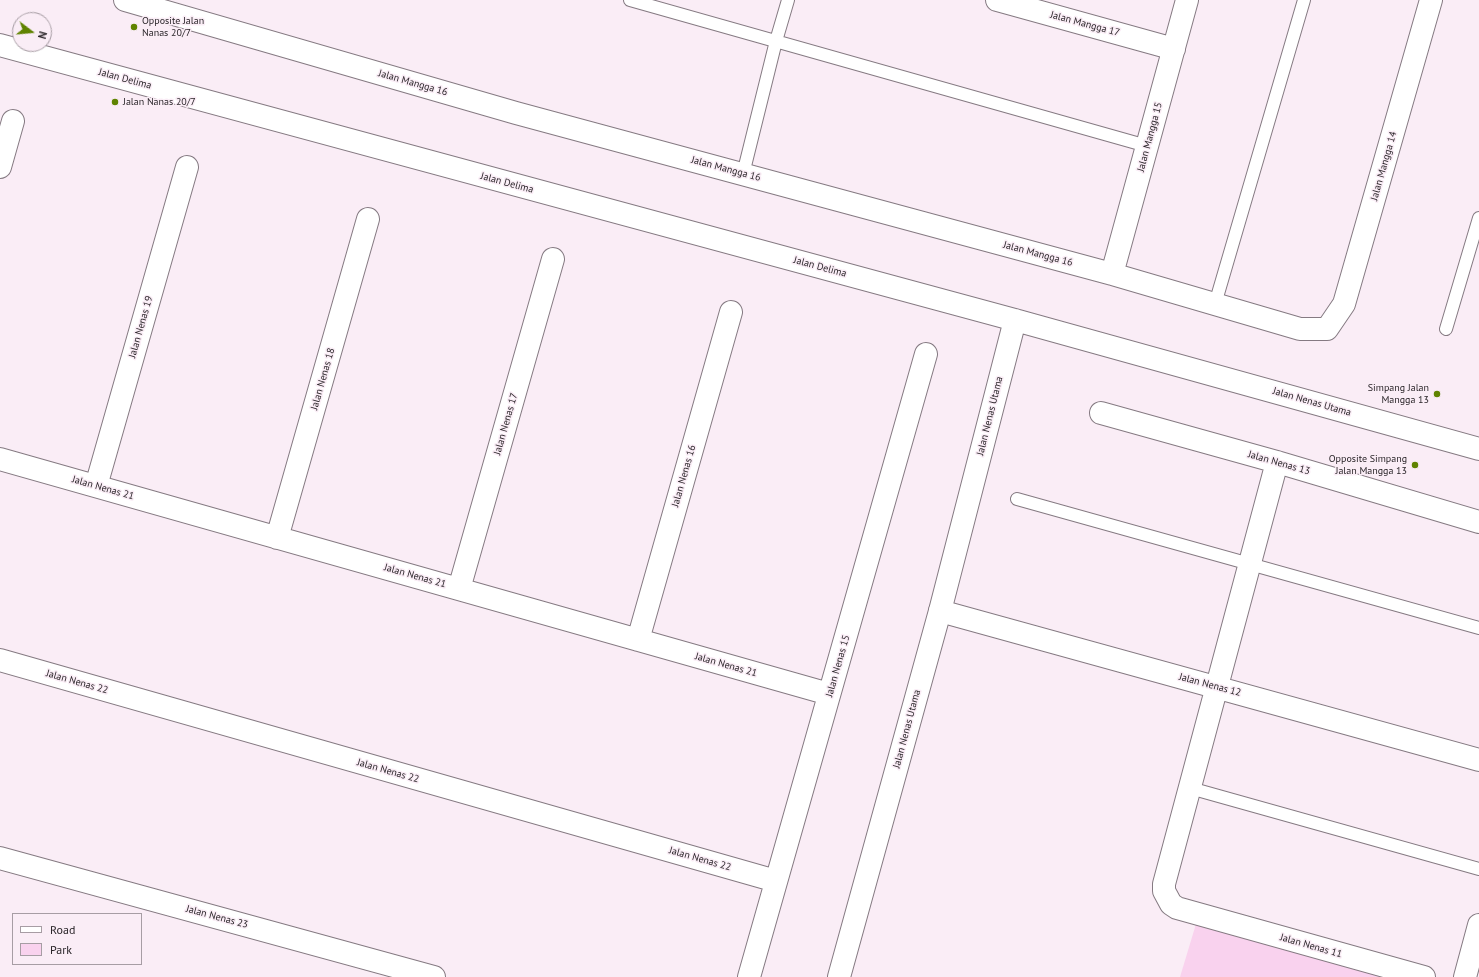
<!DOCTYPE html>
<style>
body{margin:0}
#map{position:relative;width:1479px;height:977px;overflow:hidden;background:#faedf6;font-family:"PT Sans",sans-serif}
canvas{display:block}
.legend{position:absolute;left:12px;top:913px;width:130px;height:52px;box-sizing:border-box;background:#faedf6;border:1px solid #a79da4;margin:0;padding:5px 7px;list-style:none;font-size:12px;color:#2a2529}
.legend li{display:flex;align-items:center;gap:8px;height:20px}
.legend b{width:20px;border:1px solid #a79da4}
.north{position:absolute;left:12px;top:12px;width:40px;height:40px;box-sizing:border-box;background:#faedf6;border:1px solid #a79da4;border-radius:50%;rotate:106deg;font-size:11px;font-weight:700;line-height:16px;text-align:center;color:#2a2529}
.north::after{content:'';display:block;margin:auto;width:14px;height:18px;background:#5f8300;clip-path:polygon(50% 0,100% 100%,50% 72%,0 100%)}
</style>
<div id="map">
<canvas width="1479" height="977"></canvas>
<ul class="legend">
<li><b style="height:5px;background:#fff"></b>Road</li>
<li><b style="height:11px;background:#f9d2ee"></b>Park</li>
</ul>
<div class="north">N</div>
</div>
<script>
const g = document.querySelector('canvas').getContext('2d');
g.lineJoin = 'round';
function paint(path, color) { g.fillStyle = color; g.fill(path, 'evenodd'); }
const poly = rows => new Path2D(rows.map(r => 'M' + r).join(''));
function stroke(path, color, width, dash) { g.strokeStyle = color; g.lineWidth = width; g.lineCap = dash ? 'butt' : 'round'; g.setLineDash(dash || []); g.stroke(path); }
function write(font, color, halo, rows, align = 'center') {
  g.font = font + ' "PT Sans",sans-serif'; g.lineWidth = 3; g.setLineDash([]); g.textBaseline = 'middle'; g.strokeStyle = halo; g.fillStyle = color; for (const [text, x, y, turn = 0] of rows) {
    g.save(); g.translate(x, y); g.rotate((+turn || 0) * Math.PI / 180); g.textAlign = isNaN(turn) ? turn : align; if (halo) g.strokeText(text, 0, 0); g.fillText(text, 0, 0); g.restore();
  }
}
const green = poly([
 [1199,914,1424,977,1180,977]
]);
const service = poly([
 [630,0,1147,146],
 [743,174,776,41,788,0],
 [1215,304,1304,0],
 [1446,329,1479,218],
 [1017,499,1479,628],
 [1190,788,1479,869]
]);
const minor = poly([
 [125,0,516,113,1112,274,1300,329,1327,329,1344,304,1431,0],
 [997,0,1174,49],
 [0,167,13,121],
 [1112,274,1187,0],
 [1101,413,1277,462,1479,522],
 [0,459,829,694],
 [1277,462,1164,884,1164,891,1171,904,1177,908,1424,977],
 [96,486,187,167],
 [277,538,368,219],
 [459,589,553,259],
 [940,611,1479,760],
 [638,640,731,312],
 [0,660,776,881],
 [0,858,434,977],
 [749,977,926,354],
 [1465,977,1479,925]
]);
const tertiary = poly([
 [0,45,1015,320,1479,449],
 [839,977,940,611,1015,320]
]);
const markers = [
 [134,27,4,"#5f8300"],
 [115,102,4,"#5f8300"],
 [1437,394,4,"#5f8300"],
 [1415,465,4,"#5f8300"]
];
const poiNames = [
 ["Opposite Jalan",142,21],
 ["Nanas 20/7",142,33],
 ["Jalan Nanas 20/7",123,102],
 ["Simpang Jalan",1429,388,"right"],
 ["Mangga 13",1429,400,"right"],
 ["Opposite Simpang",1407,459,"right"],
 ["Jalan Mangga 13",1407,471,"right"]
];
const streetNames = [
 ["Jalan Mangga 17",1085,24,15],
 ["Jalan Delima",125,79,15],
 ["Jalan Mangga 16",413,83,16],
 ["Jalan Mangga 15",1150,137,-75],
 ["Jalan Mangga 14",1384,166,-74],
 ["Jalan Mangga 16",726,169,15],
 ["Jalan Delima",507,183,15],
 ["Jalan Mangga 16",1038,254,15],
 ["Jalan Delima",820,267,15],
 ["Jalan Nenas 19",141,327,-74],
 ["Jalan Nenas 18",323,379,-74],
 ["Jalan Nenas Utama",1312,402,16],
 ["Jalan Nenas Utama",990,416,-76],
 ["Jalan Nenas 17",506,424,-74],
 ["Jalan Nenas 13",1279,463,16],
 ["Jalan Nenas 16",684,476,-74],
 ["Jalan Nenas 21",103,488,16],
 ["Jalan Nenas 21",415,576,16],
 ["Jalan Nenas 21",726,665,16],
 ["Jalan Nenas 15",838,666,-74],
 ["Jalan Nenas 22",77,682,16],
 ["Jalan Nenas 12",1210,685,15],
 ["Jalan Nenas Utama",907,729,-75],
 ["Jalan Nenas 22",388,771,16],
 ["Jalan Nenas 22",700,859,16],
 ["Jalan Nenas 23",217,917,15],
 ["Jalan Nenas 11",1311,946,16]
];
paint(green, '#f9d2ee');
stroke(service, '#857a82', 14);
stroke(minor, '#857a82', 24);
stroke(tertiary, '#857a82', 24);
stroke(service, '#fff', 12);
stroke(minor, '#fff', 22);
stroke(tertiary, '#fff', 22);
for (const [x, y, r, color] of markers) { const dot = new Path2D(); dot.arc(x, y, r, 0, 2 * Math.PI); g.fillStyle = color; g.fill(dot); stroke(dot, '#faedf6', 1.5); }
write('10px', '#2a2529', '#faedf6', poiNames, 'left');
write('10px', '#2a2529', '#faedf6', streetNames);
</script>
